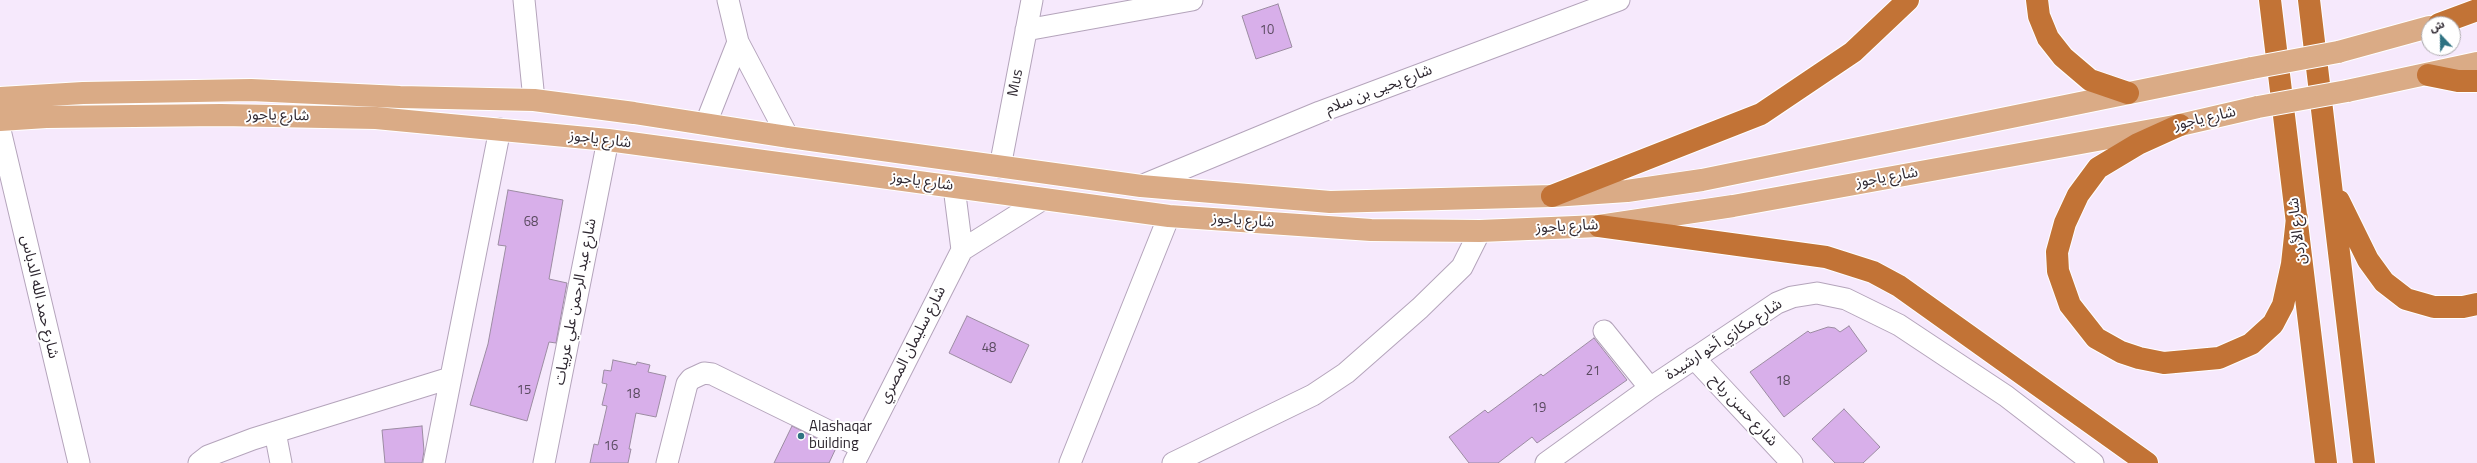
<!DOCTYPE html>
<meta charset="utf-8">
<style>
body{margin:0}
#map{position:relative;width:2477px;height:463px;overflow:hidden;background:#f6e9fc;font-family:"Titillium Web","Noto Sans Arabic",sans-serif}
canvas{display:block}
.north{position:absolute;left:2421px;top:16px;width:40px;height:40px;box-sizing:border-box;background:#fff;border:1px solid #aca9ad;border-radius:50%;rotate:338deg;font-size:11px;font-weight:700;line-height:16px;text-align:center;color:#2f2831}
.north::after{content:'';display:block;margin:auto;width:14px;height:18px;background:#2e7282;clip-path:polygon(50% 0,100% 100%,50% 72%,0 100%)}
</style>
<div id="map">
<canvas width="2477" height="463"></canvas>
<div class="north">ش</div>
</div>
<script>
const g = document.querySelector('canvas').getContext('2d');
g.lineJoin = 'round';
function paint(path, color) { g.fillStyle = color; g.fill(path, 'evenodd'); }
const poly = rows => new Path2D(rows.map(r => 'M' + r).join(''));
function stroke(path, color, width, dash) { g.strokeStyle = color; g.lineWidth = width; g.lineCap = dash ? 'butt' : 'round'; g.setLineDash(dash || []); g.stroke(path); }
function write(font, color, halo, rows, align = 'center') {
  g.font = font + ' "Titillium Web","Noto Sans Arabic",sans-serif'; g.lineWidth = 4; g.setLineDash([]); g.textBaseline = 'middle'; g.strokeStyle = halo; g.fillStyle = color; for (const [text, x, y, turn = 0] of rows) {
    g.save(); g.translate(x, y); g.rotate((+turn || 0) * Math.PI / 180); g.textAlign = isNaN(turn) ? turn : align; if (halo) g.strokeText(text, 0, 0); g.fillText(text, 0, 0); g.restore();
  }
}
const building = poly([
 [1278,4,1292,47,1256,59,1242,16,1278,4],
 [508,190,563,200,549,279,567,283,556,343,549,342,527,421,470,405,488,344,506,246,498,245,508,190],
 [967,316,1029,345,1011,383,949,353,967,316],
 [1849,326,1867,351,1784,417,1750,372,1808,331,1810,333,1828,327,1835,328,1840,332,1849,326],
 [1594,338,1627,380,1537,443,1532,437,1498,463,1469,463,1449,437,1485,410,1488,413,1541,374,1543,376,1594,338],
 [613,360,636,365,637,362,650,365,648,372,666,376,656,417,636,413,629,449,631,449,628,463,590,463,594,444,598,445,607,406,602,405,607,384,602,383,604,370,611,371,613,360],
 [1844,409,1880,447,1863,463,1835,463,1812,439,1844,409],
 [422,426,424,451,422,463,385,463,382,430,422,426],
 [792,426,836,448,829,463,774,463,792,426]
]);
const minor = poly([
 [524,0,534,100],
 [728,0,738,42,788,137],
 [1026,30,1192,0],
 [706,123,738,42],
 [0,130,79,463],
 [1000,167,1032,0],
 [1141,186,1320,112,1619,0],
 [954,187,962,250],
 [1604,331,1650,388],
 [1694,358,1792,463],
 [275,432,281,463],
 [199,463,208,456,253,439,450,378],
 [434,463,500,129],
 [544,463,608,140],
 [667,463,687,384,691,379,704,373,712,374,861,447],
 [854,463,962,250,1043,199],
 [1070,463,1169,216],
 [1173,463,1313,395,1346,373,1420,308,1462,267,1480,231],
 [1546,463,1650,388,1777,303,1792,297,1817,293,1846,299,1899,325,2006,396,2093,463]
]);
const major = poly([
 [2338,52,2429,27],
 [2347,91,2477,63],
 [0,98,83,93,251,90,400,97,534,100,634,113,788,137,1141,186,1330,202,1552,196,1627,191,1702,180,2252,68],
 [0,120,46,117,221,115,376,118,608,140,1169,216,1371,230,1480,231,1599,226,1733,206,2180,125,2258,107]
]);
const highway = poly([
 [2037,0,2039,16,2048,38,2063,57,2090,80,2128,93],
 [2270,0,2326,463],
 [2309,0,2364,463],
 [2439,24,2477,10],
 [2428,75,2458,81,2477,81],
 [2180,125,2138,144,2098,168,2078,195,2065,223,2057,252,2058,271,2070,305,2096,338,2121,352,2139,358,2164,363,2219,358,2251,344,2273,324,2283,305,2292,264,2297,218],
 [1552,196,1761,114,1853,52,1908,0],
 [2339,201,2368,260,2384,282,2406,299,2434,307,2463,307,2477,304],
 [1599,226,1826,257,1873,272,1899,286,2147,463]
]);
const majorBridge = poly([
 [2252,68,2338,52],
 [2258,107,2347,91]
]);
const markers = [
 [801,436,4,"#2e7282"]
];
const numberNames = [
 ["10",1267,31],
 ["68",531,223],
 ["48",989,349],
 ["21",1593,372],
 ["18",1783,382],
 ["15",524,391],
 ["18",633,395],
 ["19",1539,409],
 ["16",611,447]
];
const streetNames = [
 ["Mus",1016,83,-79],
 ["شارع يحيى بن سلام",1379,90,-21],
 ["شارع ياجوز",278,116,1],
 ["شارع ياجوز",2205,119,-13],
 ["شارع ياجوز",600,140,7],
 ["شارع ياجوز",1887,178,-10],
 ["شارع ياجوز",922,182,8],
 ["شارع ياجوز",1243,221,4],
 ["شارع ياجوز",1567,227,-3],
 ["شارع الأردن",2298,231,-97],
 ["شارع حمد الله الدباس",39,297,77],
 ["شارع عبد الرحمن علي عربيات",576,302,-79],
 ["شارع مكازي أخو ارشيدة",1724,340,-33],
 ["شارع سليمان المصري",913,345,-63],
 ["شارع حسن رباح",1743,411,47]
];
const poiNames = [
 ["Alashaqar",809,427],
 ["building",809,444]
];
paint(building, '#d8afea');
stroke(building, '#9c8ca2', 1);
stroke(minor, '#b4a4bb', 23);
stroke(major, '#fff', 24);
stroke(highway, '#fff', 24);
stroke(minor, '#fff', 21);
stroke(major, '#daab86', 22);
stroke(highway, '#c27336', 22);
stroke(majorBridge, '#fff', 24, []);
stroke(majorBridge, '#daab86', 22);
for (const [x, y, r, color] of markers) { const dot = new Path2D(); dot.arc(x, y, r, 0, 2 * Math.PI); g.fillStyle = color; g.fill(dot); stroke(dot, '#fff', 1.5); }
write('13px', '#594a5f', null, numberNames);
write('15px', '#2f2831', '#fff', streetNames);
write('15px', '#2f2831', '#fff', poiNames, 'left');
</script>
